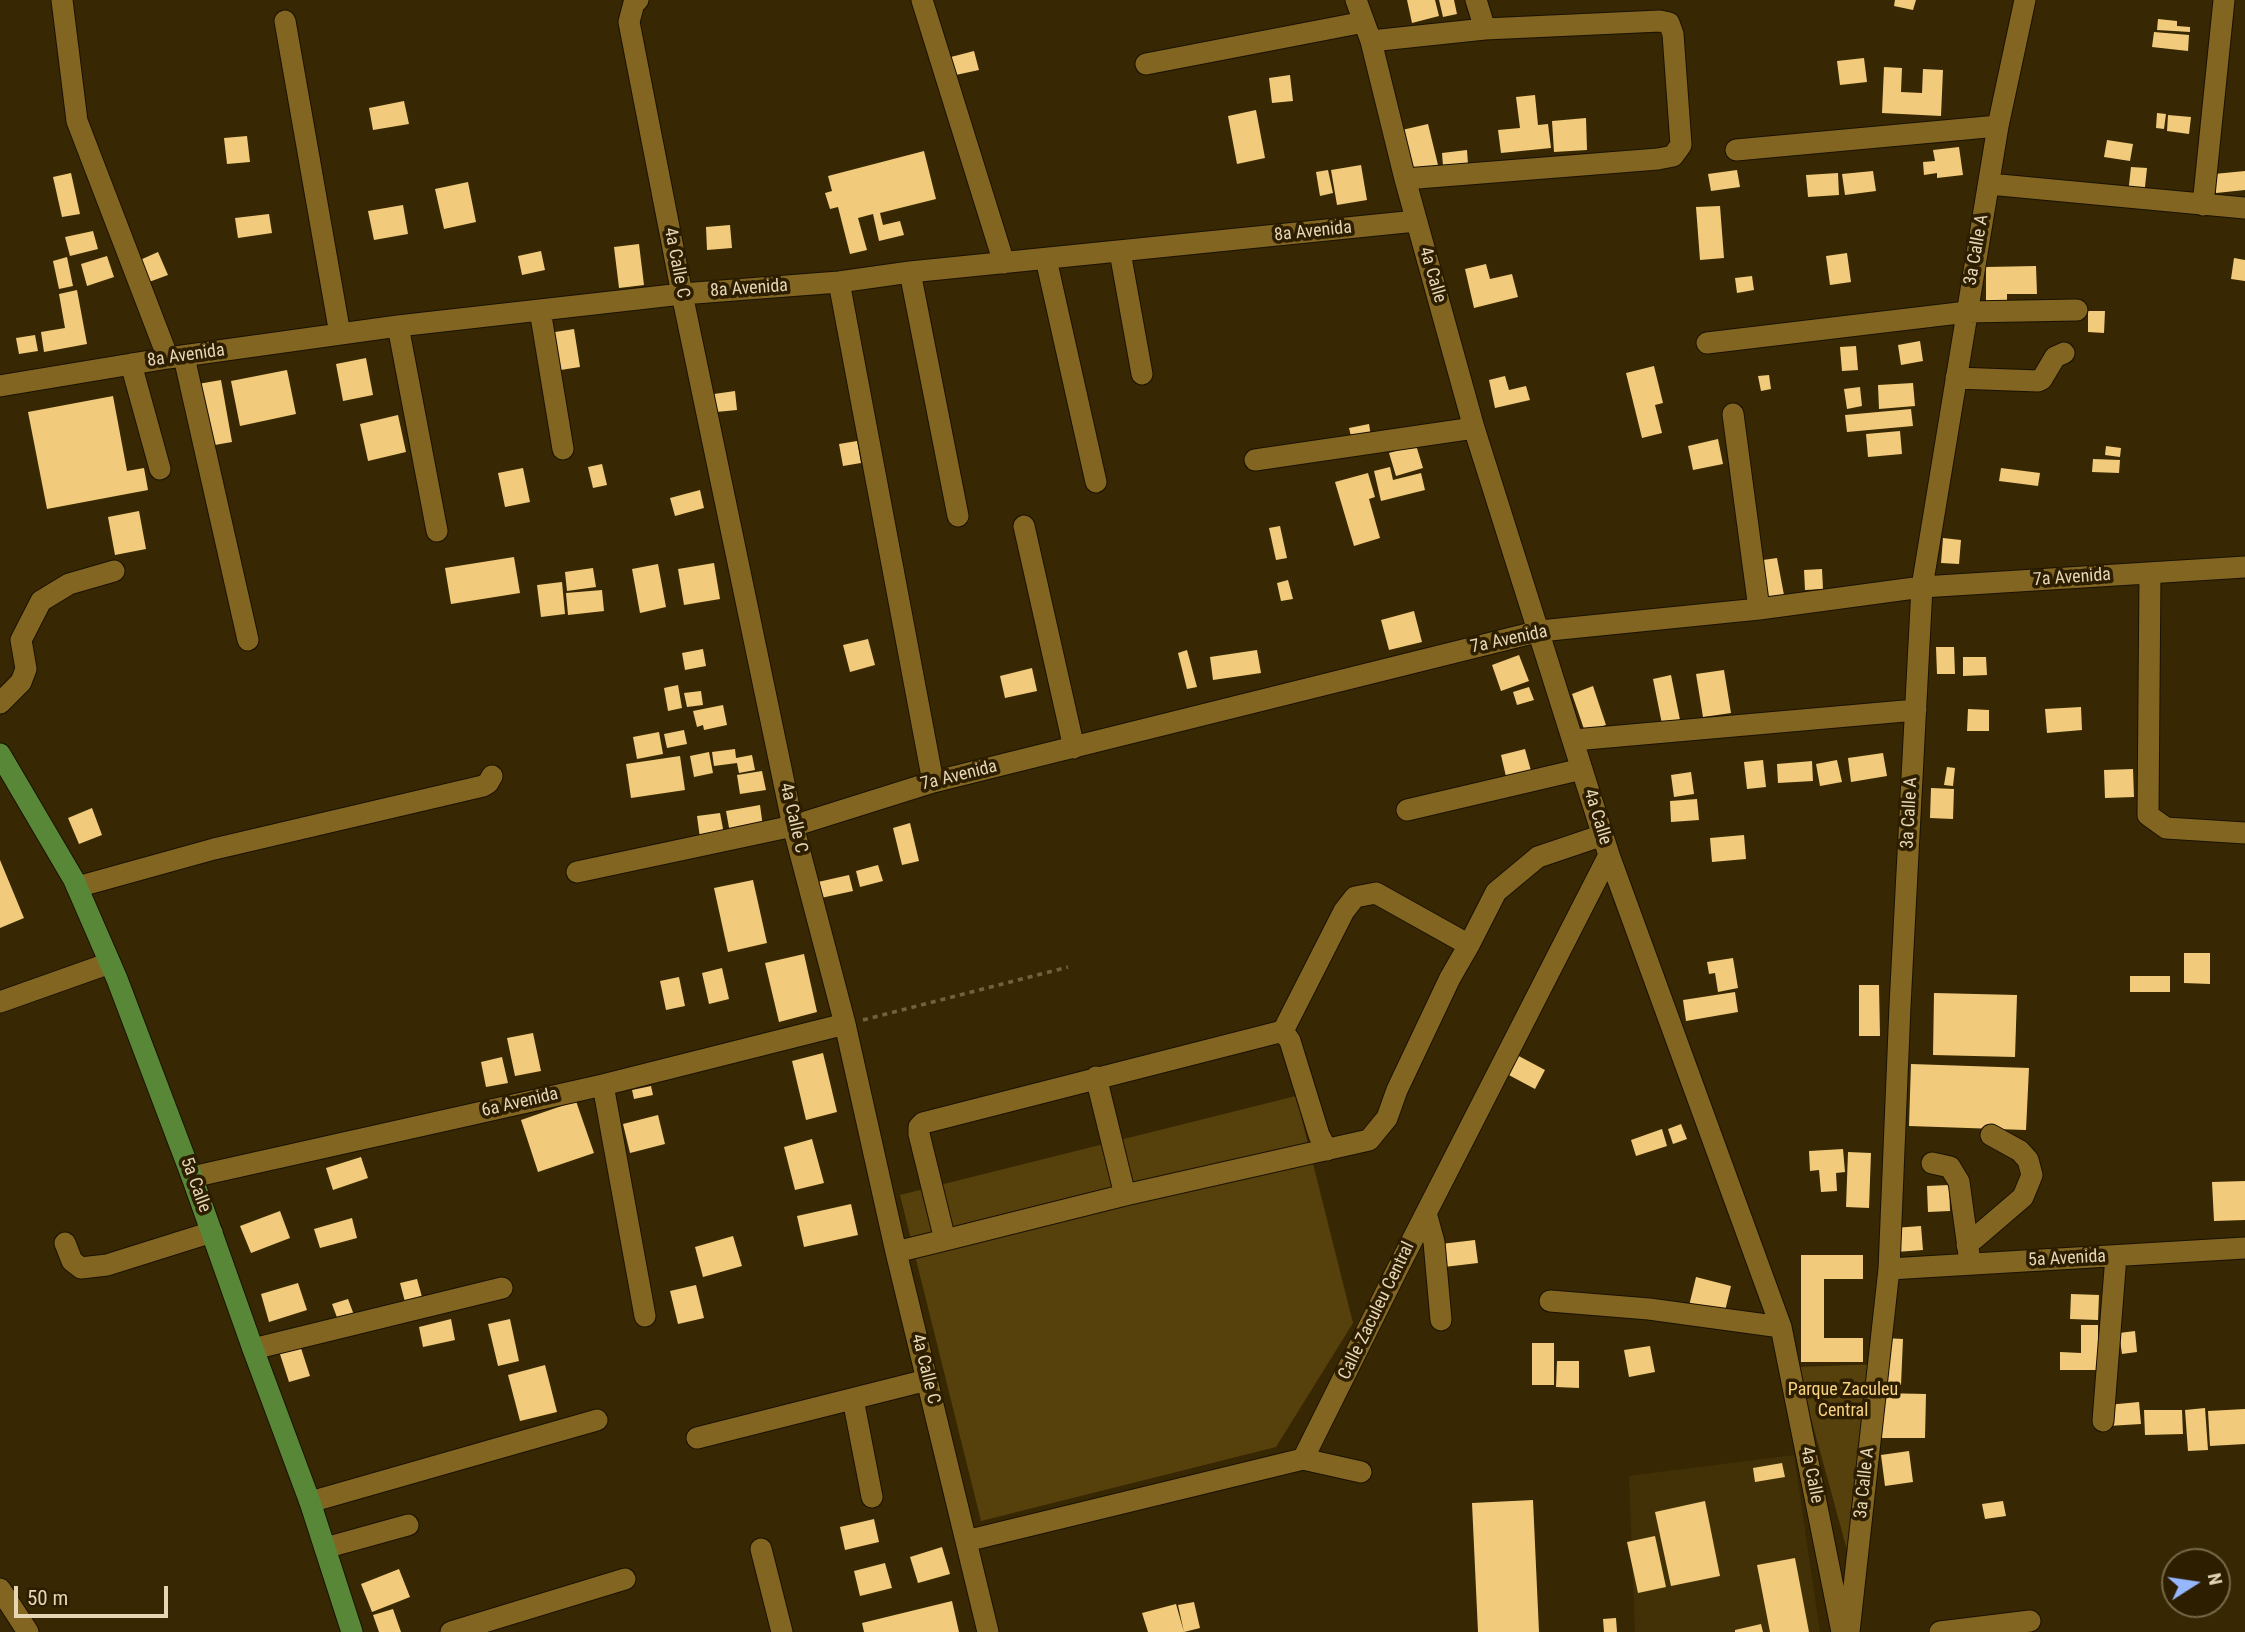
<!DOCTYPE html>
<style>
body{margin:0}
#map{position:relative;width:2245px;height:1632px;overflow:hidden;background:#372803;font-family:"Roboto Condensed",sans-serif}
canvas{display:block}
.north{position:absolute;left:2161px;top:1548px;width:70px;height:70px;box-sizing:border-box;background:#2d1e00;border:2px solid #776849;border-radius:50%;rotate:78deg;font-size:19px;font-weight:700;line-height:28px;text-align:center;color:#e6d6b6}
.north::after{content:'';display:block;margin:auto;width:24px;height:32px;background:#96b6fd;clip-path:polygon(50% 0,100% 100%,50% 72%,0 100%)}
.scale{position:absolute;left:14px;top:1586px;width:154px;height:32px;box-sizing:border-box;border:4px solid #e6d6b6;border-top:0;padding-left:9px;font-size:21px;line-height:24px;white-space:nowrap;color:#e6d6b6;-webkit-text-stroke:5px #2d1e00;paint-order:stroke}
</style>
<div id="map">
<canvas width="2245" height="1632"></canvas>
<div class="north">N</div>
<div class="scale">50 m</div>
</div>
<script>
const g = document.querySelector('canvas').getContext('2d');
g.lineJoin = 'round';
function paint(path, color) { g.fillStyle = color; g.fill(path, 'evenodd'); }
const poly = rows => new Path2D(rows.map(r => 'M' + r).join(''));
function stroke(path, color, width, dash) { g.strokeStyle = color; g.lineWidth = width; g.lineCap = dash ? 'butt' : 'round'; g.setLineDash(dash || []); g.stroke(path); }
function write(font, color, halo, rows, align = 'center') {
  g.font = font + ' "Roboto Condensed",sans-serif'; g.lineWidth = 7; g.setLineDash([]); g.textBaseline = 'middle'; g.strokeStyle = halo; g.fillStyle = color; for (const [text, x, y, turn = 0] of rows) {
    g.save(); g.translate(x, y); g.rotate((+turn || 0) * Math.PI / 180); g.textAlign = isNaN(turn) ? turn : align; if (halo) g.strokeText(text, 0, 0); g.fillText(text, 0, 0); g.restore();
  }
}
const built = poly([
 [1794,1455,1820,1632,1635,1632,1629,1476]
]);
const green = poly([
 [1296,1096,1353,1323,1276,1447,981,1521,900,1195],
 [1882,1364,1853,1572,1797,1367]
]);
const building = poly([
 [1407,0,1435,0,1439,16,1412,23],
 [1439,0,1454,0,1457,14,1443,17],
 [1895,0,1916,0,1913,10,1894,6],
 [2158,19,2177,21,2177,26,2190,27,2190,32,2157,30],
 [2154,32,2189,35,2188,51,2152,47],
 [974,51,979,70,951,76,947,58],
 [1864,58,1867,82,1840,85,1837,61],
 [1884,67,1902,68,1901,92,1922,93,1923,69,1943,70,1941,116,1882,113],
 [1290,75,1293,101,1272,103,1269,78],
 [1535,95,1538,125,1548,124,1551,148,1501,153,1498,130,1520,128,1516,97],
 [404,101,409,124,373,130,369,108],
 [1256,110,1265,158,1237,164,1228,116],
 [2157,113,2166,114,2164,129,2156,128],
 [2168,115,2191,117,2189,134,2167,131],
 [1586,118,1587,150,1554,152,1552,121],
 [1428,124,1438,165,1413,172,1402,130],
 [247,136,250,162,227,164,224,138],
 [2107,140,2133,144,2130,161,2104,157],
 [1959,147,1963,175,1937,178,1937,173,1924,175,1923,162,1935,161,1933,150],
 [1467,150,1468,164,1443,166,1442,153],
 [924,151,936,199,880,213,883,225,900,221,904,235,879,241,873,214,858,218,867,250,850,254,838,207,830,209,825,193,832,191,828,176],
 [1361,165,1367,200,1337,205,1331,170],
 [2131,167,2147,168,2144,196,2128,194],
 [1328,170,1333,193,1320,196,1316,172],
 [1737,170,1740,187,1711,191,1708,174],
 [1873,171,1876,191,1845,195,1842,174],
 [2245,171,2245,190,2216,193,2214,174],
 [71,173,80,214,62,217,53,177],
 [1838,173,1839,195,1808,197,1806,175],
 [468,182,476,222,444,229,435,189],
 [403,205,408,234,374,240,368,211],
 [1720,206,1724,258,1700,260,1696,207],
 [269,214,272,233,238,238,235,218],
 [730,225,732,248,707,250,706,227],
 [93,231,98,249,70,256,65,237],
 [639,244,644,285,619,288,614,247],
 [541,251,545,270,522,275,518,256],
 [158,252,168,275,149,282,140,260],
 [1847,253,1851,282,1830,285,1826,256],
 [107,256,114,277,87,286,81,264],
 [67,257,73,286,59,289,53,261],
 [2234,258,2245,260,2245,281,2231,279],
 [1486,264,1490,279,1512,274,1518,297,1474,308,1465,269],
 [2036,266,2037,294,2007,294,2007,304,1986,304,1986,267],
 [1752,276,1754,290,1737,293,1735,278],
 [77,290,87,344,44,352,41,332,65,328,59,294],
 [2088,311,2105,311,2104,333,2088,332],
 [574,329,580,367,554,371,549,333],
 [35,335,38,351,19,354,16,338],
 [1920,341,1923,361,1901,365,1898,345],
 [1856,346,1858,370,1842,371,1840,347],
 [366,358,373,395,343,401,336,364],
 [1654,366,1663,403,1655,405,1662,433,1642,438,1626,373],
 [287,370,296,414,240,426,231,381],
 [1769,375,1771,389,1761,391,1758,376],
 [1505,376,1509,390,1526,386,1530,400,1495,408,1489,380],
 [221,380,232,442,209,446,198,384],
 [1913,383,1915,406,1879,409,1878,385],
 [1860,387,1862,406,1847,409,1844,389],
 [735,391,737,410,716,412,714,394],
 [113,396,127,471,144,468,148,490,47,509,28,412],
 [1911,409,1913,426,1847,432,1845,415],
 [398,415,406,452,368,461,360,424],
 [1369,424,1371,436,1352,440,1349,428],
 [1900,431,1902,454,1868,457,1866,434],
 [1718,439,1723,464,1693,470,1688,446],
 [857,441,861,463,843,466,839,444],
 [1416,445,1423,468,1396,476,1389,453],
 [2106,446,2121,448,2120,457,2105,455],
 [2093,459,2120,460,2119,473,2092,472],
 [602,464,607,485,593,488,588,467],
 [1390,467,1393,480,1421,473,1425,490,1381,501,1374,471],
 [523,468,530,502,505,507,498,473],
 [2001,468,2040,473,2038,486,1999,481],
 [1368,473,1375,497,1369,499,1380,538,1354,546,1335,482],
 [700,490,704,508,675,516,670,498],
 [139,511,146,549,115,555,108,517],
 [1280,526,1287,558,1276,560,1269,528],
 [1943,538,1961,540,1959,564,1941,563],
 [514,557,520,593,451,604,445,568],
 [1777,558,1784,595,1763,600,1756,561],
 [714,563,720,599,684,605,678,569],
 [658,564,666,607,640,613,632,569],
 [593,568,596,587,567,591,565,572],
 [1822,569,1823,589,1805,590,1804,570],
 [1288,580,1293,599,1281,601,1277,583],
 [562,582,565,614,541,617,537,585],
 [602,590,604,611,568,615,566,593],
 [1414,611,1422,642,1389,650,1381,620],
 [868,639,875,665,850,672,843,645],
 [1936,647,1954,647,1955,674,1937,674],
 [703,649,706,666,685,670,682,653],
 [1187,650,1197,687,1187,689,1178,653],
 [1257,650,1261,673,1213,680,1210,657],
 [1519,655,1529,681,1501,691,1492,665],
 [1963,657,1986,657,1987,675,1963,676],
 [1032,668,1037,691,1005,698,1000,676],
 [1724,670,1731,713,1703,717,1696,674],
 [1671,675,1681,725,1663,729,1653,679],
 [678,685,682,708,668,711,664,688],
 [1593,686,1606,725,1585,732,1572,694],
 [1529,687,1534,700,1517,705,1513,692],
 [701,691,703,705,687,707,684,693],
 [723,705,727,725,704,730,703,725,697,727,693,711],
 [2081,707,2082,730,2047,733,2045,709],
 [1968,709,1989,710,1989,731,1967,731],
 [684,730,687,744,667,748,664,734],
 [659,732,663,754,637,759,633,737],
 [735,749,736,758,752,755,755,770,739,773,737,763,714,766,712,752],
 [1525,749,1533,778,1508,785,1501,755],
 [709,752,713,773,694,777,690,756],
 [1883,753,1887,776,1851,782,1848,758],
 [680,756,685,790,631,798,626,764],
 [1763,760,1766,787,1747,789,1744,762],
 [1837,760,1842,782,1820,786,1816,764],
 [1812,761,1813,781,1778,783,1777,764],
 [1947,767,1955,768,1953,786,1944,785],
 [2133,769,2134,797,2105,798,2104,770],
 [762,771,766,790,740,794,737,775],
 [1691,772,1694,794,1674,797,1671,775],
 [1931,788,1954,789,1953,819,1930,818],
 [1697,799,1699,820,1671,822,1670,801],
 [760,805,763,827,730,833,726,811],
 [92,808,102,835,79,844,68,818],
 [720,813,724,834,700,838,697,816],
 [910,823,919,861,902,865,893,828],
 [1744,835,1746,859,1712,862,1710,838],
 [0,860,24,918,0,928],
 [878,865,883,881,860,887,856,871],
 [849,875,853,891,821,898,818,882],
 [753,880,767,943,728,952,714,888],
 [2184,953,2210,953,2210,984,2184,983],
 [804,954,817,1012,779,1022,765,963],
 [1733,958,1738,988,1718,992,1715,973,1709,974,1707,962],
 [722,968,729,999,709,1004,702,973],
 [2130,976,2170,976,2170,992,2130,992],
 [679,977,685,1006,666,1010,660,981],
 [1859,985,1879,985,1880,1036,1859,1036],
 [1735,992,1738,1012,1686,1021,1683,1000],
 [1934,993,2017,995,2015,1057,1933,1055],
 [533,1033,541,1071,515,1076,507,1038],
 [823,1053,837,1112,806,1120,792,1061],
 [1515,1054,1545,1070,1535,1089,1505,1073],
 [502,1057,508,1083,486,1087,481,1062],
 [1911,1064,2029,1068,2026,1130,1909,1126],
 [651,1086,653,1095,634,1099,632,1090],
 [576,1101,594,1153,538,1172,521,1120],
 [658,1115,665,1144,630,1153,623,1124],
 [1681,1124,1687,1139,1673,1144,1668,1129],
 [1662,1129,1667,1146,1636,1156,1631,1140],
 [812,1139,824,1183,795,1190,784,1147],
 [1843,1149,1845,1172,1836,1173,1837,1191,1821,1192,1819,1170,1810,1171,1809,1151],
 [1848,1152,1871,1153,1869,1208,1846,1207],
 [361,1157,368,1178,333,1190,326,1168],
 [2245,1181,2245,1220,2214,1221,2212,1182],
 [1949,1185,1950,1211,1928,1212,1927,1186],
 [851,1204,858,1235,804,1247,797,1216],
 [280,1211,290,1238,251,1253,240,1226],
 [352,1218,357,1238,320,1248,314,1229],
 [1921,1226,1923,1250,1896,1252,1894,1228],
 [733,1236,742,1266,703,1277,695,1247],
 [1475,1240,1478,1263,1444,1267,1441,1244],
 [1801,1255,1863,1255,1863,1279,1824,1279,1824,1338,1863,1338,1863,1362,1801,1362],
 [1696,1277,1731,1286,1724,1315,1689,1306],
 [417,1279,422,1297,405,1302,400,1283],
 [298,1283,307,1310,269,1322,261,1294],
 [696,1285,704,1318,678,1324,670,1291],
 [2071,1294,2099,1295,2098,1320,2070,1319],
 [348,1299,354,1315,338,1320,332,1304],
 [451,1319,455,1340,423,1347,419,1327],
 [510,1319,519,1361,498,1366,488,1324],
 [2081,1325,2098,1325,2098,1370,2060,1370,2060,1352,2081,1353],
 [2135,1331,2137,1352,2122,1354,2119,1333],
 [1885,1338,1903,1339,1901,1385,1883,1385],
 [1532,1343,1554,1343,1554,1385,1532,1385],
 [300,1345,310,1376,289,1382,279,1351],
 [1650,1346,1655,1372,1629,1377,1624,1350],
 [1557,1361,1579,1361,1579,1388,1556,1387],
 [545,1365,557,1412,520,1421,508,1375],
 [1881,1393,1926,1394,1925,1438,1880,1438],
 [2139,1402,2141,1424,2108,1426,2107,1405],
 [2205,1408,2208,1450,2188,1451,2185,1410],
 [2245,1409,2245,1444,2210,1446,2208,1411],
 [2144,1410,2182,1410,2183,1434,2145,1435],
 [1909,1451,1913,1482,1885,1486,1881,1455],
 [1782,1463,1785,1477,1755,1482,1753,1468],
 [1533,1500,1539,1632,1478,1632,1472,1503],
 [1705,1501,1720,1576,1671,1586,1655,1512],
 [2003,1501,2006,1516,1985,1519,1982,1504],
 [874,1519,879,1542,845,1550,840,1527],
 [1655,1536,1666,1587,1638,1593,1627,1542],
 [942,1547,950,1574,918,1583,910,1557],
 [1795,1558,1809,1632,1770,1632,1757,1565],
 [885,1563,892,1588,860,1596,854,1571],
 [399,1569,410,1597,372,1612,361,1584],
 [952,1601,959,1632,864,1632,862,1623],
 [1194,1602,1200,1628,1184,1632,1178,1605],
 [1176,1604,1184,1632,1148,1632,1142,1613],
 [393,1609,401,1632,379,1632,373,1615],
 [1616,1618,1617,1632,1604,1632,1603,1619],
 [1761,1624,1763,1632,1735,1632,1735,1630]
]);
const path = poly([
 [863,1020,1068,967]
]);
const minor = poly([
 [62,0,77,121,168,358],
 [638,0,634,3,629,22,682,294,793,826,845,1024,896,1252,988,1632],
 [922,0,1004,263],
 [1356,0,1371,41,1405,179,1474,428,1609,855,1781,1327,1842,1632],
 [285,21,340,334],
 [1371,41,1485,29,1476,0],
 [1146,64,1364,22],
 [1736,150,1998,126],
 [1405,179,1658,159,1673,156,1681,145,1673,34,1669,23,1660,21,1485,29],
 [1989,184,2245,208],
 [2203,205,2224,0],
 [1120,252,1142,374],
 [1046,259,1096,482],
 [910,272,958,516],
 [839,282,933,782],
 [540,310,563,449],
 [398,326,437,531],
 [1707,343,1967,312,2077,310],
 [184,357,248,640],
 [131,364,160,469],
 [1956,378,2038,381,2042,379,2055,357,2064,353],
 [0,386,168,358,398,326,682,294,839,282,910,272,1416,221],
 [1733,414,1759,609],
 [1255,460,1474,428],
 [1024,526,1074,748],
 [2150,573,2148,815,2166,828,2245,833],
 [0,703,21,682,26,669,21,640,41,601,69,584,114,571],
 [1574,740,1916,710],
 [1407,810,1582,769],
 [577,872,793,826,933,782,1540,631,1759,609,1922,587,2245,567],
 [77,887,214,849,483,786,488,783,492,776],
 [1469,945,1376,893,1355,897,1344,911,1283,1031,923,1123,919,1127,919,1134,945,1240,1125,1195,1369,1140,1387,1118,1397,1090,1450,978,1469,945,1496,892,1538,857,1603,835],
 [0,1002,110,963],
 [1283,1031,1290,1041,1319,1135,1327,1150],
 [1096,1077,1125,1195],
 [603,1085,645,1316],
 [1932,1163,1950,1167,1959,1182,1969,1255],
 [192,1177,603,1085,845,1024],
 [1426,1213,1434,1242,1441,1320],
 [65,1243,72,1261,81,1268,107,1265,212,1232],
 [1967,1245,2023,1197,2032,1175,2028,1160,2020,1151,1991,1135],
 [896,1252,945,1240],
 [1889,1269,2245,1248],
 [1550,1301,1649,1309,1781,1327],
 [253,1349,502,1288],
 [853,1399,872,1497],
 [2103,1421,2116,1256],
 [697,1438,927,1380],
 [1303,1459,1361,1472],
 [310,1502,597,1420],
 [966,1541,1303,1459,1397,1270,1609,855],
 [325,1548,408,1525],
 [761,1549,782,1632],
 [0,1589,28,1632],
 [451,1632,625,1579],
 [1849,1632,1889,1269,1900,1006,1922,587,1998,126,2025,0],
 [1940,1632,2030,1621]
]);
const major = poly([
 [0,754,74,880,117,979,192,1177,253,1349,310,1502,352,1632]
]);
const streetNames = [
 ["8a Avenida",1313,232,-6],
 ["3a Calle A",1977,250,-80],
 ["4a Calle C",676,263,79],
 ["4a Calle",1432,275,74],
 ["8a Avenida",749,289,-4],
 ["8a Avenida",186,356,-8],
 ["7a Avenida",2072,578,-4],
 ["7a Avenida",1509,640,-12],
 ["7a Avenida",959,776,-14],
 ["3a Calle A",1910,813,-87],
 ["4a Calle",1597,817,73],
 ["4a Calle C",793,818,77],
 ["6a Avenida",520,1103,-13],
 ["5a Calle",195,1185,70],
 ["5a Avenida",2067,1259,-3],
 ["Calle Zaculeu Central",1377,1311,-64],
 ["4a Calle C",925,1369,76],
 ["4a Calle",1811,1475,79],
 ["3a Calle A",1865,1483,-84]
];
const parkNames = [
 ["Parque Zaculeu",1843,1390],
 ["Central",1843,1411]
];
paint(built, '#423107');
paint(green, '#56410d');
paint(building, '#f1cb7b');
stroke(minor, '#1a1100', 23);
stroke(major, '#1a1100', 23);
stroke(path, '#71623f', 3.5, [5, 5]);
stroke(minor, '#826520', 21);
stroke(major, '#588837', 21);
write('18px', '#e6d6b6', '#2d1e00', streetNames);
write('18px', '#f9d280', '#2d1e00', parkNames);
</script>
